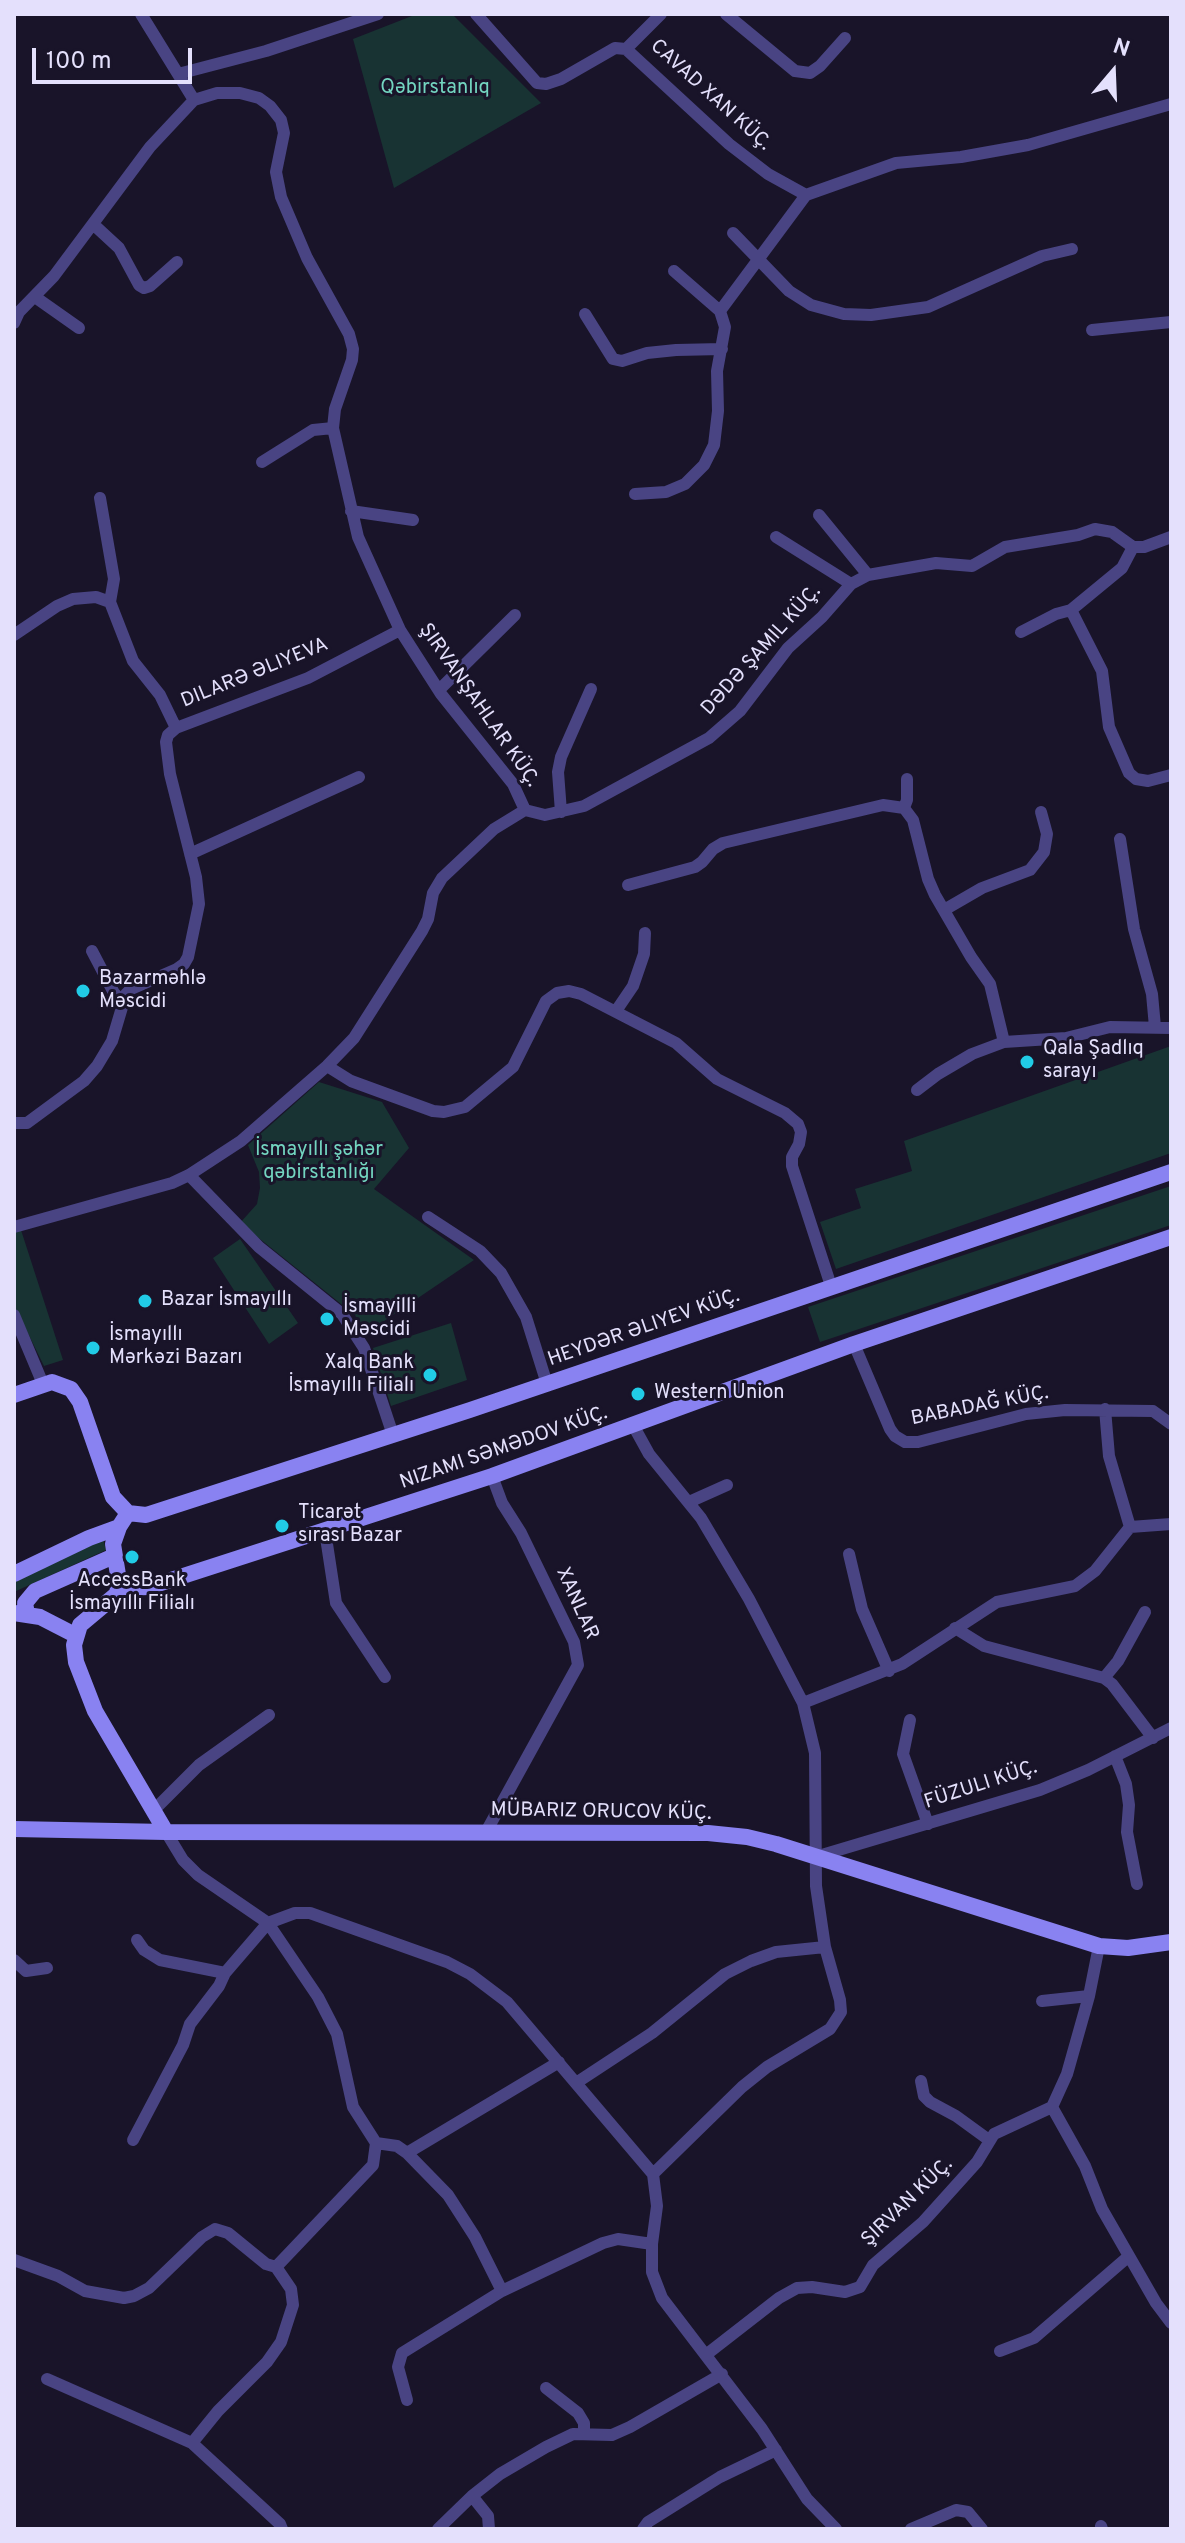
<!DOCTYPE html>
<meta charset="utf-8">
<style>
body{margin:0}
#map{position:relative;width:1185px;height:2543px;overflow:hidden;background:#191429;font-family:Overpass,sans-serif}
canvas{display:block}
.frame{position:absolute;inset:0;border:16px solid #e4e0fc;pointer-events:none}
.north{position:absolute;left:1073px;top:32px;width:80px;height:80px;-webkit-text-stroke:6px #191429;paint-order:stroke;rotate:19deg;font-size:22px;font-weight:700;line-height:32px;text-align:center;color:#e4e0fc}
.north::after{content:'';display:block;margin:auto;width:28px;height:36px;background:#e4e0fc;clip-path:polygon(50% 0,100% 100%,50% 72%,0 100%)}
.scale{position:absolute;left:32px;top:48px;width:160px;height:36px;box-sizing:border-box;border:4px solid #e4e0fc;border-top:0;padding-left:10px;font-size:24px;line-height:28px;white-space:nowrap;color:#e4e0fc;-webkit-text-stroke:6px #191429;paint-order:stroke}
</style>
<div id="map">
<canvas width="1185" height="2543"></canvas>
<div class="frame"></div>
<div class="north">N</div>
<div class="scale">100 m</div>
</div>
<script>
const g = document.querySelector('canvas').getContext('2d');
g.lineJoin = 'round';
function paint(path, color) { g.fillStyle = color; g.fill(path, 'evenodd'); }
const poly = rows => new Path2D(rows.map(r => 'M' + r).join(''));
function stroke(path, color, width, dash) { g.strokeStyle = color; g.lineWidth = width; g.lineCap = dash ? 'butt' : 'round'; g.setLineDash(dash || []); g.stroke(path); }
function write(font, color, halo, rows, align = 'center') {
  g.font = font + ' Overpass,sans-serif'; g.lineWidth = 6; g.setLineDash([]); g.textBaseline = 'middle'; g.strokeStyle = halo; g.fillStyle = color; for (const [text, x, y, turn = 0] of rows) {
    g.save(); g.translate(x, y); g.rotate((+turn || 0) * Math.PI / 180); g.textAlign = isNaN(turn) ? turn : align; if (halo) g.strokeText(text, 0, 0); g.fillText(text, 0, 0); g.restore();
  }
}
const green = poly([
 [417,14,452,14,541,103,394,188,353,39],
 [1171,1046,1171,1153,836,1269,820,1222,861,1208,855,1189,912,1171,904,1141],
 [319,1082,382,1102,409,1148,374,1189,474,1260,365,1334,352,1324,356,1316,240,1223,257,1204,260,1188,259,1172,248,1145],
 [1171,1186,1171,1225,820,1342,808,1307],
 [21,1230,63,1360,44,1366,14,1305,14,1232],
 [240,1239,298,1323,269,1344,213,1258],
 [451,1323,467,1380,391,1406,373,1348],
 [103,1539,106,1550,14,1592,14,1581]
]);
const street = poly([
 [476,14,537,83,546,84,561,79,615,48,626,49,729,144,768,174,806,195],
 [726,14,795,71,810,73,820,66,845,38],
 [626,49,661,14],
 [178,74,266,51,378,14],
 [93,224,119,248,139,285,144,288,150,286,177,262],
 [733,233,789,291,811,305,844,314,871,315,928,307,1042,256,1072,249],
 [674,271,720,311],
 [35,297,79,328],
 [585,314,613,359,622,361,647,353,676,350,722,349],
 [14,323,19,312,54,276,150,147,194,100],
 [1092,330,1171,322],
 [262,462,313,430,333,428],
 [635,494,666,492,685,484,704,465,714,445,718,411,717,371,725,327,720,311,806,195,896,163,961,157,1028,145,1171,104],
 [100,498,114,579,110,602],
 [351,511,413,520],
 [819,515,868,575],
 [776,537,851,584],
 [1071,610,1102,671,1109,727,1129,773,1136,779,1148,781,1171,775],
 [1021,632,1056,614,1071,610,1122,568,1133,547],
 [14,635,57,606,73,599,96,597,110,602,133,661,160,695,176,728,308,678,400,630],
 [439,690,515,615],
 [904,808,907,800,907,779],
 [525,810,545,815,584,806,709,738,740,711,788,648,822,617,851,584,868,575,936,563,972,566,1005,547,1078,535,1095,529,1112,532,1133,547,1144,547,1171,537],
 [561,812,558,772,561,757,591,689],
 [1120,839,1134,929,1152,994,1155,1027],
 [190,854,359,777],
 [628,885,695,867,702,862,713,849,723,843,883,805,904,808,913,820,928,879,935,895,971,957,990,984,1004,1042],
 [944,910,982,888,1030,870,1044,852,1047,834,1041,812],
 [92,951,114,993,123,1002],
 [616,1011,633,986,644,954,645,933],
 [327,1066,351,1081,433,1111,444,1112,465,1107,513,1067,546,1001,557,993,569,991,581,994,676,1043,717,1079,785,1113,798,1124,801,1132,799,1144,792,1157,792,1166,831,1286],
 [917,1090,938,1074,972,1054,1004,1042,1066,1038,1110,1027,1171,1028],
 [14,1123,27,1123,84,1081,97,1066,112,1041,126,994,131,989,177,969,184,964,188,957,199,904,196,877,170,774,166,742,168,735,176,728],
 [189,1175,259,1247,342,1314,364,1348,393,1435],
 [428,1217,480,1251,501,1273,526,1317,547,1384],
 [14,1227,172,1183,189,1175,241,1141,327,1066,354,1038,422,931,428,919,433,893,442,878,494,829,525,810,513,784,441,694,400,630,358,537,333,428,335,409,352,360,353,349,349,334,307,258,281,197,276,172,284,133,281,120,270,106,259,98,240,93,217,93,194,100,141,14],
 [14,1315,43,1384],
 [854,1344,890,1429,895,1436,905,1442,918,1442,1026,1414,1065,1410,1153,1411,1171,1424],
 [633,1425,649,1454,701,1518,749,1599,803,1703,815,1753,816,1886,825,1947,840,2000,841,2012,830,2029,767,2067,742,2087,653,2174],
 [689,1502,727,1485],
 [1130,1527,1171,1524],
 [325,1531,336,1603,385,1677],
 [849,1554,862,1609,889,1671],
 [955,1628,984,1646,1104,1678,1112,1684,1153,1738],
 [1104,1678,1118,1661,1145,1612],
 [803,1703,902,1664,997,1602,1075,1586,1095,1571,1130,1527,1109,1456,1105,1409],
 [910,1720,903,1754,928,1824],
 [1115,1756,1126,1784,1129,1805,1127,1832,1137,1884],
 [153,1811,199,1765,269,1715],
 [486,1832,578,1665,574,1642,521,1533,502,1503,492,1476],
 [815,1857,1040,1790,1088,1770,1171,1728],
 [137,1940,144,1950,160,1960,225,1973],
 [1099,1946,1089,1996,1067,2074,1052,2107,1085,2166,1102,2209,1156,2303,1171,2323],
 [14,1960,26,1971,47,1968],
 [1042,2001,1089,1996],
 [921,2081,924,2096,930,2102,956,2116,989,2140],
 [576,2083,652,2033,725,1974,751,1961,776,1952,825,1947],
 [133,2140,183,2045,190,2024,219,1986,225,1973,268,1923,295,1913,310,1913,447,1962,470,1974,507,2002,653,2174,657,2206,652,2244,652,2272,662,2298,762,2429,807,2499,836,2529],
 [376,2143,397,2146,407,2153,448,2195,475,2237,502,2291],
 [407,2153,559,2062],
 [14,2260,58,2276,85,2291,124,2298,134,2296,149,2288,202,2237,215,2229,228,2233,266,2264,276,2267,373,2165,376,2143,353,2107,337,2034,318,1997,268,1923,198,1875,183,1860,166,1832],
 [1000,2351,1034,2338,1129,2256],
 [707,2354,779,2298,797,2288,812,2287,845,2292,860,2287,873,2265,923,2222,977,2162,994,2134,1052,2107],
 [47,2379,192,2443,280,2524,282,2529],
 [546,2388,578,2413,584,2423,584,2432],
 [407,2400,398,2367,402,2353,502,2291,603,2243,618,2239,652,2244],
 [192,2443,218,2411,267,2362,281,2342,293,2305,291,2289,276,2267],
 [472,2496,488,2516,489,2529],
 [1101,2526,1102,2529],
 [438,2529,472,2496,500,2474,546,2447,573,2434,612,2435,630,2427,722,2374],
 [643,2529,648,2522,720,2477,776,2450],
 [911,2529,956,2510,968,2512,982,2529]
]);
const secondary = poly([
 [14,1395,52,1382,71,1389,80,1402,113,1497,128,1513,146,1515,470,1410,1171,1172],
 [128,1513,119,1527,113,1544,119,1581,117,1594,80,1625,74,1645,76,1662,95,1711,166,1832],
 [14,1574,89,1538,119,1527],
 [119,1588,149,1587,492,1476,854,1344,1171,1237],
 [14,1613,40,1617,75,1635],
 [27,1614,25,1603,35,1591,114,1556],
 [14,1829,166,1832,708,1833,747,1837,776,1844,1099,1946,1128,1948,1171,1942]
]);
const markers = [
 [83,991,8,"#21cbe6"],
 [1027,1062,8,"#21cbe6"],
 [145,1301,8,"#21cbe6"],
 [327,1319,8,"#21cbe6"],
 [93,1348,8,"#21cbe6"],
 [430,1375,8,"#21cbe6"],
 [638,1394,8,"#21cbe6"],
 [282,1526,8,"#21cbe6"],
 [132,1557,8,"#21cbe6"]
];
const parkNames = [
 ["Qəbirstanlıq",435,89],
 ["İsmayıllı şəhər",319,1151],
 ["qəbirstanlığı",319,1174]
];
const streetNames = [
 ["CAVAD XAN KÜÇ.",710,96,42],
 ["DƏDƏ ŞAMIL KÜÇ.",762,651,-48],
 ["DILARƏ ƏLIYEVA",255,674,-22],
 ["ŞIRVANŞAHLAR KÜÇ.",478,706,55],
 ["HEYDƏR ƏLIYEV KÜÇ.",644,1329,-19],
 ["BABADAĞ KÜÇ.",980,1407,-11],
 ["NIZAMI SƏMƏDOV KÜÇ.",504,1449,-19],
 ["XANLAR",576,1604,66],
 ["FÜZULI KÜÇ.",981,1786,-18],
 ["MÜBARIZ ORUCOV KÜÇ.",601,1813,1],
 ["ŞIRVAN KÜÇ.",908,2203,-44]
];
const poiNames = [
 ["Bazarməhlə",99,980],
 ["Məscidi",99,1003],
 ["Qala Şadlıq",1043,1050],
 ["sarayı",1043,1073],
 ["Bazar İsmayıllı",161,1301],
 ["İsmayilli",343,1308],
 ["Məscidi",343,1331],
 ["İsmayıllı",109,1336],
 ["Mərkəzi Bazarı",109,1359],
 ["Xalq Bank",414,1364,"right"],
 ["İsmayıllı Filialı",414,1387,"right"],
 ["Western Union",654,1394],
 ["Ticarət",298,1514],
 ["sırası Bazar",298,1537],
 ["AccessBank",132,1582,"center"],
 ["İsmayıllı Filialı",132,1605,"center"]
];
paint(green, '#183333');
stroke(street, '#494483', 12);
stroke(secondary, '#8982f1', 16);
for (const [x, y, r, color] of markers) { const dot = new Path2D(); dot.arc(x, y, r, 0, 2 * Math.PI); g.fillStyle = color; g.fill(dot); stroke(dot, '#191429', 3); }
write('20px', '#73d5c0', '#191429', parkNames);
write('20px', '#e4e0fc', '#191429', streetNames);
write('20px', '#e4e0fc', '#191429', poiNames, 'left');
</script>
